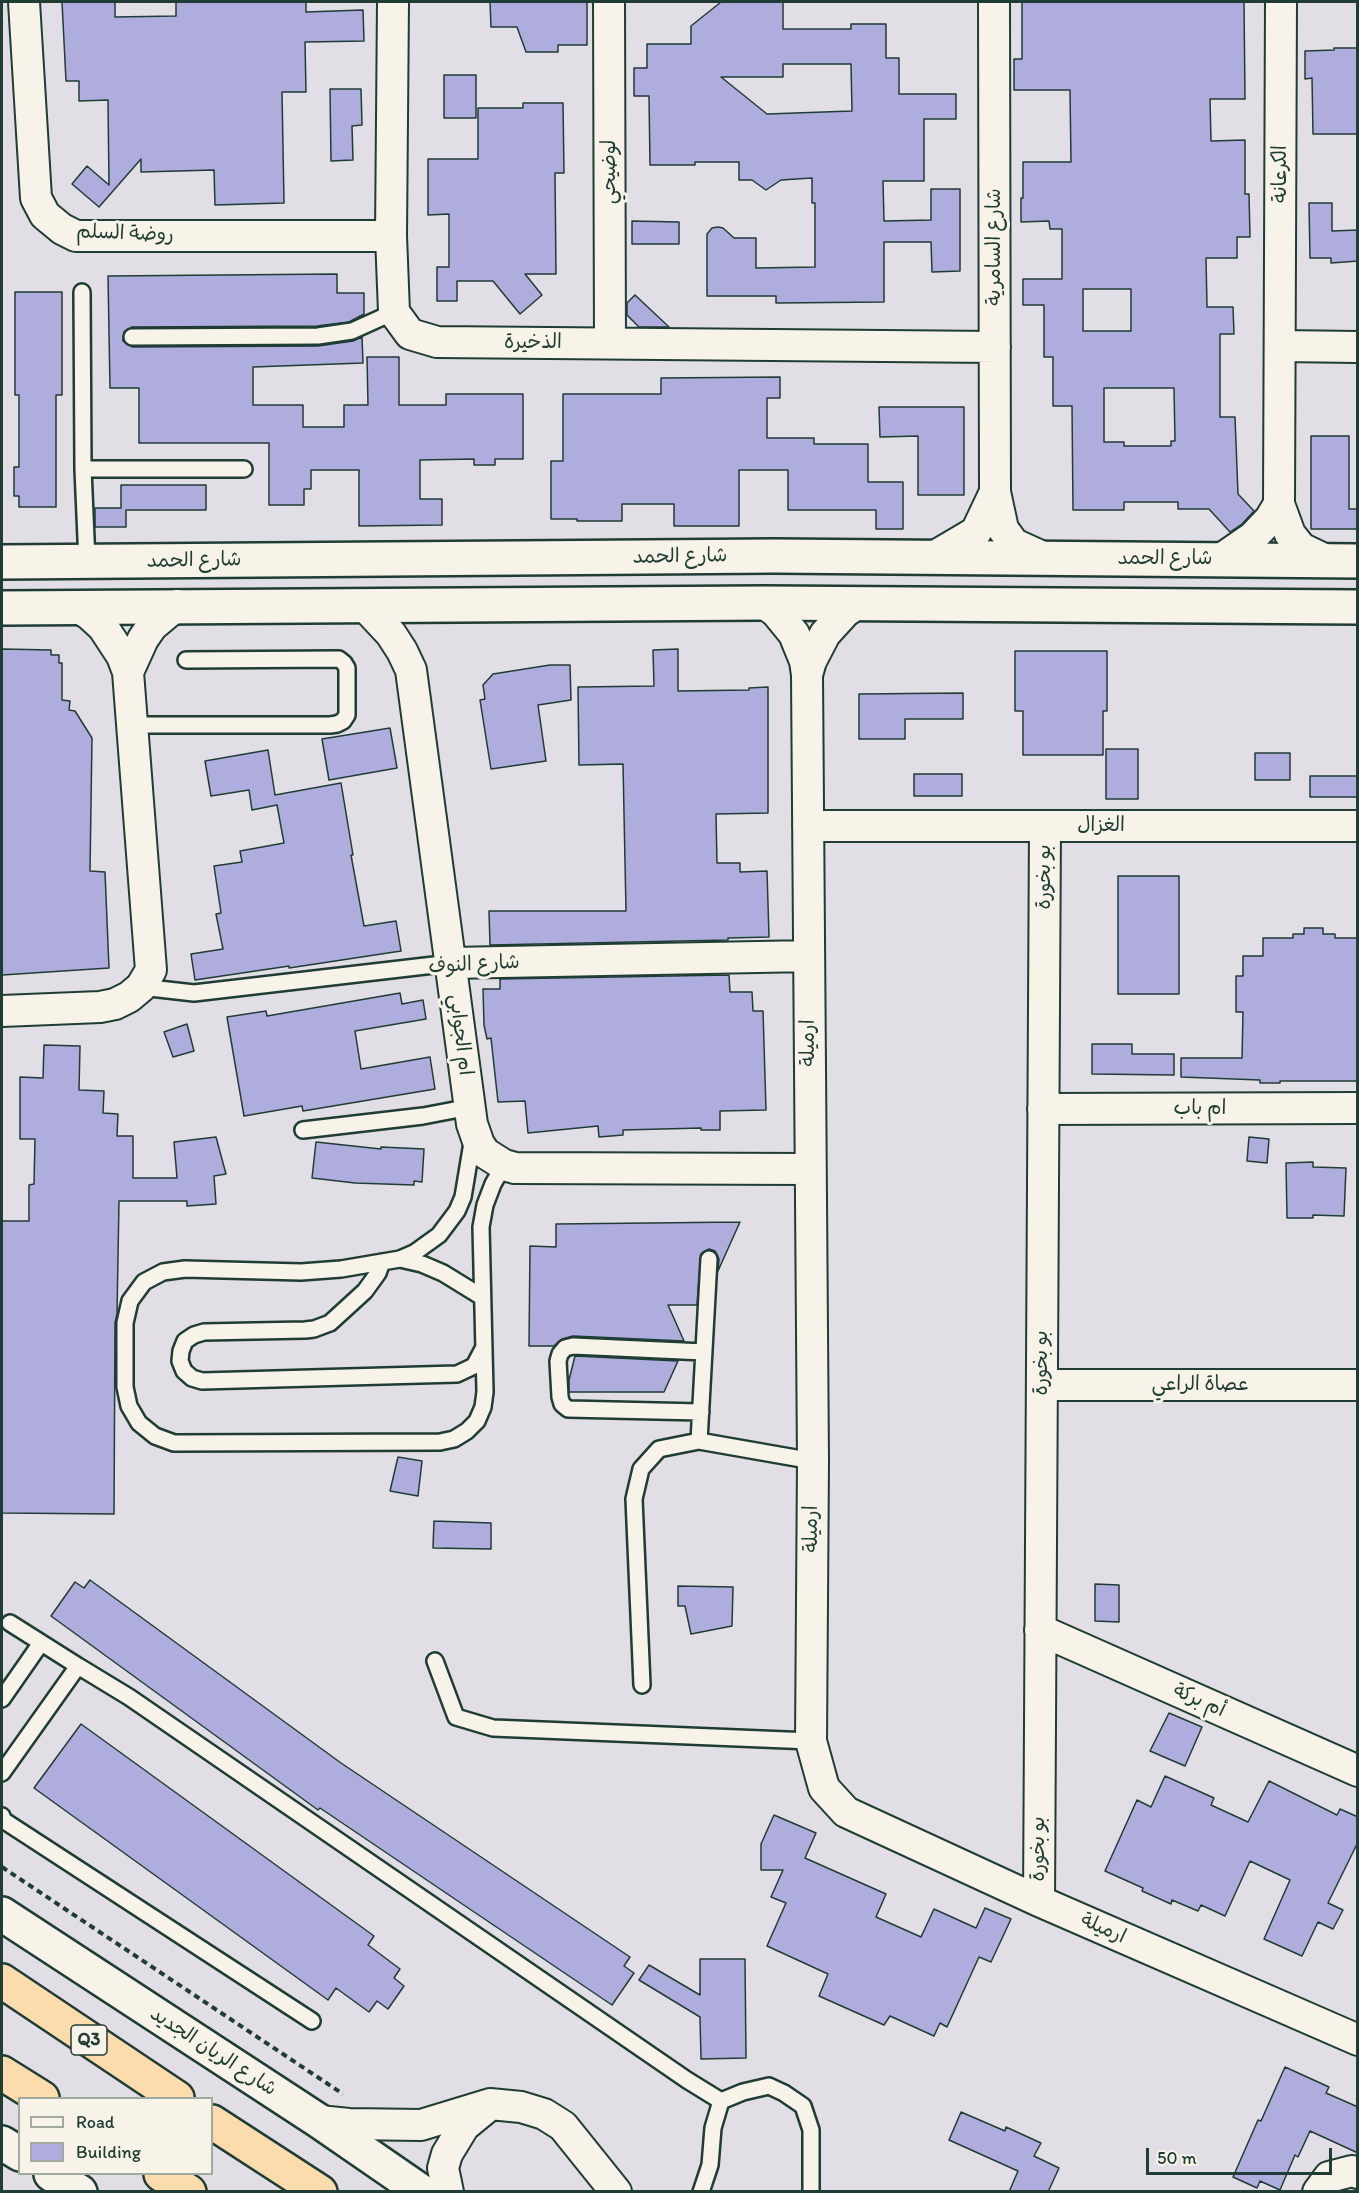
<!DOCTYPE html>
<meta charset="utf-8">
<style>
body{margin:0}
#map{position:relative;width:1359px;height:2193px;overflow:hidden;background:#e1dee5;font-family:Itim,sans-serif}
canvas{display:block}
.frame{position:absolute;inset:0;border:3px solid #1f3d34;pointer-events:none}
.legend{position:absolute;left:18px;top:2097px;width:195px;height:78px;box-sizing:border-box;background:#f7f3e8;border:2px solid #a1aaa0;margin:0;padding:8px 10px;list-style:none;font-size:18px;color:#1f3d34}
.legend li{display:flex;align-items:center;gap:12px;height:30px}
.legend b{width:30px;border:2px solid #a1aaa0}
.scale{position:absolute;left:1146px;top:2148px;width:186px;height:27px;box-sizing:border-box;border:3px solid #1f3d34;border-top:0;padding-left:8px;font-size:18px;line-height:21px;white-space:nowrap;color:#1f3d34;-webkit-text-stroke:4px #f7f3e8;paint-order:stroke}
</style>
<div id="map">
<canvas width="1359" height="2193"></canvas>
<div class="frame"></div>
<ul class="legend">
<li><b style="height:8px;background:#f7f3e8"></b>Road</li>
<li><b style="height:16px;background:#afadde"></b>Building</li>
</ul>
<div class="scale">50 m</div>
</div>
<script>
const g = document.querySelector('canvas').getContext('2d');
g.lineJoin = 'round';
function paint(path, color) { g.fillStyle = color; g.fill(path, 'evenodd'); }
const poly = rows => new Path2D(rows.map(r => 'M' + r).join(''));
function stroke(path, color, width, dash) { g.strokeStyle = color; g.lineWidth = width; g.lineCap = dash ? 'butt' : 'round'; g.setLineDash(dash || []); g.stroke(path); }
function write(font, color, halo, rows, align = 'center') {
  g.font = font + ' Itim,"Playpen Sans Arabic",sans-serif'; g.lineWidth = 6; g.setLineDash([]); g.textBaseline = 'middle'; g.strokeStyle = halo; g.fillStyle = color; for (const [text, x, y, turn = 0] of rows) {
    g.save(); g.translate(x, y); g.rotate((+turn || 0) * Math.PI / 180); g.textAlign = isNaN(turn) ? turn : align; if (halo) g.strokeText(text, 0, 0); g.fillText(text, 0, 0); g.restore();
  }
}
const building = poly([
 [62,2,115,2,115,17,176,16,176,2,306,2,306,12,363,10,364,41,305,42,306,92,282,92,284,203,215,205,214,170,141,172,141,159,99,207,72,184,87,166,109,185,108,100,79,101,79,81,66,81,62,2],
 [490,2,587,2,587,45,558,45,558,52,526,52,517,27,491,27,490,2],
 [721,2,783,2,783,29,851,29,851,24,886,24,886,58,899,58,899,94,956,94,956,119,924,119,924,181,883,181,884,221,931,220,931,189,960,189,960,271,932,272,931,242,884,242,884,302,776,303,776,296,707,296,707,234,712,228,718,227,723,228,734,238,756,238,756,268,815,267,815,203,812,203,812,178,781,180,766,190,752,180,739,180,739,162,695,162,695,165,650,165,649,96,634,96,634,68,647,68,647,44,691,44,691,26,721,2],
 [783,64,851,64,852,111,767,114,721,77,783,77,783,64],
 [1022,2,1244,2,1245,99,1210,99,1211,141,1245,140,1245,194,1249,194,1250,237,1237,237,1237,258,1206,258,1207,307,1233,307,1234,334,1220,334,1220,417,1235,417,1238,494,1254,511,1242,524,1230,532,1209,509,1178,509,1178,502,1124,502,1124,510,1073,510,1072,406,1053,406,1053,357,1044,357,1044,305,1023,305,1023,279,1062,279,1062,229,1050,229,1049,221,1021,222,1021,198,1023,198,1023,162,1071,162,1070,90,1014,90,1014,59,1022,59,1022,2],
 [1083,289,1131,289,1131,331,1083,331,1083,289],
 [1104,388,1174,388,1175,441,1171,441,1171,446,1124,446,1124,442,1104,442,1104,388],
 [1334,48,1358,48,1358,134,1313,134,1312,78,1305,79,1305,51,1334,50,1334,48],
 [444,75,476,75,476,118,444,118,444,75],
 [330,89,361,89,362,125,352,126,353,160,331,161,330,89],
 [523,103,563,103,564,173,555,173,556,274,525,274,542,295,520,314,493,281,457,281,457,301,437,301,437,267,449,267,449,214,428,215,428,159,478,159,478,108,523,108,523,103],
 [1309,203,1332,203,1332,231,1358,230,1358,261,1331,263,1331,258,1310,258,1309,203],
 [632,221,679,222,679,244,632,244,632,221],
 [337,274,337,293,364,293,364,314,349,322,317,326,132,327,124,332,123,341,132,347,318,346,353,341,362,337,363,363,253,367,253,405,303,405,303,427,344,427,344,405,368,405,367,357,399,357,399,405,446,405,446,394,523,394,523,459,495,459,495,465,474,465,474,459,420,460,420,499,442,499,442,525,359,526,359,470,311,470,311,489,304,489,304,505,269,505,269,443,139,443,139,388,110,388,108,276,337,274],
 [15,292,62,292,62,395,56,395,56,507,19,507,19,496,14,496,14,467,19,467,19,395,15,395,15,292],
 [635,295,669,327,639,327,627,315,627,303,635,295],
 [780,377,780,398,767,398,767,438,814,438,814,444,868,444,868,482,903,482,903,529,876,529,876,510,788,510,788,470,739,470,739,526,674,526,674,504,622,504,622,521,577,521,577,519,551,519,551,461,563,461,563,394,661,394,661,378,780,377],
 [879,407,964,407,964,495,918,495,918,436,880,437,879,407],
 [1311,436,1349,436,1349,509,1358,509,1358,529,1311,529,1311,436],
 [121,485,206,485,206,510,126,510,126,527,95,527,95,508,121,508,121,485],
 [2,649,51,650,51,655,59,655,59,663,62,663,62,700,70,701,69,710,75,711,92,738,90,871,105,872,109,968,2,975,2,649],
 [678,649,678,691,749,690,749,688,768,687,768,813,716,814,717,863,740,863,740,872,767,871,769,937,728,938,728,940,490,945,489,911,626,911,623,764,579,765,578,687,654,686,653,650,678,649],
 [1015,651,1107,651,1107,711,1103,711,1103,755,1023,755,1023,711,1015,711,1015,651],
 [550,665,570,665,571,700,538,705,546,761,491,769,480,700,485,699,483,685,493,674,550,665],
 [963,693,963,719,905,719,905,739,859,739,859,694,963,693],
 [390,728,397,768,329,780,322,739,390,728],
 [1106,749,1138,749,1138,799,1106,799,1106,749],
 [268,750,275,795,341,783,353,855,351,855,364,926,396,921,401,951,289,968,289,966,195,980,191,954,223,949,216,914,221,913,214,866,242,862,240,851,284,843,277,805,252,810,249,790,211,796,205,761,268,750],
 [1255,753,1290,753,1290,780,1255,780,1255,753],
 [914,774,962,774,962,796,914,796,914,774],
 [1310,776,1358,776,1358,797,1310,797,1310,776],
 [1118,876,1179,876,1179,994,1118,994,1118,876],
 [1304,928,1323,928,1323,934,1335,934,1335,938,1358,938,1358,1081,1280,1081,1280,1083,1260,1083,1260,1080,1181,1077,1181,1058,1242,1058,1243,1012,1236,1012,1236,976,1243,976,1243,956,1263,956,1263,938,1293,938,1293,934,1304,934,1304,928],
 [729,975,730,992,752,992,753,1011,763,1011,766,1110,720,1111,720,1130,701,1130,701,1128,623,1130,623,1135,599,1137,598,1126,528,1133,525,1101,498,1102,491,1038,487,1039,484,1025,483,989,500,989,500,979,729,975],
 [400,993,402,1004,423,1000,426,1019,355,1031,361,1069,430,1057,435,1089,303,1111,302,1106,244,1116,227,1017,266,1011,267,1016,400,993],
 [187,1024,194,1051,173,1057,164,1032,187,1024],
 [1092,1044,1132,1044,1132,1054,1174,1054,1174,1075,1092,1074,1092,1044],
 [44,1045,80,1046,79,1090,104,1091,103,1113,118,1114,117,1136,133,1136,133,1178,177,1178,174,1142,216,1137,226,1174,214,1176,216,1204,187,1206,187,1201,119,1201,117,1314,115,1323,114,1514,2,1513,2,1221,29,1221,29,1185,34,1184,35,1139,20,1139,20,1077,43,1078,44,1045],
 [1249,1137,1269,1139,1267,1163,1247,1161,1249,1137],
 [316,1142,381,1149,381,1147,424,1149,422,1182,414,1181,414,1185,355,1183,312,1178,316,1142],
 [1313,1162,1313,1167,1346,1168,1344,1216,1313,1215,1313,1218,1287,1218,1286,1163,1313,1162],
 [740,1222,718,1271,719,1259,715,1251,709,1249,701,1254,697,1305,668,1305,684,1341,573,1336,562,1339,554,1346,529,1346,530,1246,556,1247,556,1224,740,1222],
 [575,1356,678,1361,664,1392,569,1392,569,1380,575,1356],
 [398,1457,422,1461,418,1496,390,1491,398,1457],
 [434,1521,491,1523,491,1549,433,1548,434,1521],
 [90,1580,341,1763,630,1957,624,1966,634,1973,612,2005,320,1808,318,1810,51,1616,75,1582,84,1588,90,1580],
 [1095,1584,1119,1585,1119,1622,1095,1621,1095,1584],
 [678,1586,733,1587,732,1626,691,1634,685,1606,678,1606,678,1586],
 [1169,1713,1202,1727,1185,1766,1150,1751,1169,1713],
 [81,1724,374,1936,368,1945,400,1969,394,1978,404,1986,388,2009,377,2001,369,2012,336,1988,328,2000,34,1788,81,1724],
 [1165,1776,1214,1798,1211,1805,1248,1822,1269,1781,1337,1815,1340,1809,1358,1817,1358,1842,1328,1903,1343,1910,1333,1929,1318,1922,1302,1956,1264,1939,1290,1880,1250,1861,1225,1916,1201,1905,1198,1911,1172,1900,1171,1904,1142,1891,1143,1888,1105,1871,1137,1800,1151,1807,1165,1776],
 [774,1815,816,1833,805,1858,886,1894,876,1917,921,1937,934,1909,976,1928,985,1908,1011,1919,991,1962,979,1957,947,2027,940,2023,934,2036,890,2016,884,2025,819,1996,828,1974,767,1946,786,1903,771,1897,783,1870,761,1870,761,1844,774,1815],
 [700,1959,745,1959,746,2058,701,2059,700,2017,639,1980,649,1965,700,1995,700,1959],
 [1285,2067,1329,2087,1326,2093,1358,2107,1358,2153,1310,2131,1298,2157,1295,2155,1280,2190,1260,2181,1257,2188,1233,2177,1258,2120,1261,2121,1285,2067],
 [961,2112,1005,2131,1006,2127,1041,2143,1034,2156,1059,2168,1048,2192,1009,2192,1018,2171,949,2140,961,2112]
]);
const path = poly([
 [2,1867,343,2094]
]);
const lane = poly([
 [82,292,83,469,87,562],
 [132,337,318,336,352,331,394,312],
 [83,469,244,469],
 [132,725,330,725,337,724,343,721,347,715,347,668,344,663,339,659,186,660],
 [141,987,194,993,451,963],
 [303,1130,423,1116,470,1107],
 [473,1137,463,1197,457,1211,439,1235,414,1253,400,1259,341,1269,301,1272,185,1269,163,1272,144,1282,130,1301,125,1323,125,1387,129,1406,139,1423,155,1436,174,1443,440,1442,454,1439,467,1431,477,1421,483,1407,485,1392,481,1227,485,1205,493,1184,504,1165],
 [400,1259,422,1264,443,1273,482,1297],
 [709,1259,699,1441,813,1461],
 [382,1262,378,1273,365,1291,330,1323,314,1329,305,1330,204,1332,194,1335,185,1341,181,1351,180,1361,184,1371,192,1378,202,1381,457,1374,474,1366,483,1349],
 [701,1412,568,1409,562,1404,560,1397,558,1361,560,1354,565,1348,573,1346,704,1352],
 [10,1623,78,1666],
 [435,1661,456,1717,493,1728,811,1741],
 [642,1685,634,1499,641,1469,659,1449,699,1441],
 [2,1699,41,1643],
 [2,1773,78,1666,129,1697,687,2080,721,2101],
 [2,1816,3,1820,312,2021],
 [701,2192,710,2165,713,2128,721,2101,743,2092,769,2086,784,2093,803,2106,811,2130,811,2192]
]);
const street = poly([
 [24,2,36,198,45,215,62,229,76,236,391,236],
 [393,2,391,236,394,312,410,334,437,342,995,347],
 [609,2,610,343],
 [994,2,995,492,1003,529,1014,544,1047,559],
 [1281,2,1279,504,1290,534,1301,548,1326,560],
 [1281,346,1358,347],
 [932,558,976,532,995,492],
 [1221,559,1253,537,1270,519,1279,504],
 [764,603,776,612,794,634,805,661,807,675,813,1461,811,1741,824,1788,846,1812,1039,1901,1358,2040],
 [364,605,391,634,402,651,411,670,472,1124,479,1144,485,1153,504,1165,515,1168,810,1169],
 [128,672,143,639,152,626,177,605],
 [807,675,811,661,825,634,845,612,858,603],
 [808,826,1358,826],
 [451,963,809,956],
 [2,1011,100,1007,115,1004,129,997,141,987,151,970,128,672,122,656,103,627,90,615,76,606],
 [1043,1109,1358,1108],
 [1042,1385,1358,1385],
 [1040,1630,1358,1771],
 [1039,1901,1045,826],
 [319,2121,349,2124,421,2125,490,2104,521,2107,544,2114,563,2126,616,2192],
 [448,2192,443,2168,447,2154,464,2126,486,2108],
 [1318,2192,1329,2177,1352,2171,1358,2173]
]);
const secondary = poly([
 [2,562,774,556,1358,561],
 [2,608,764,603,1358,607],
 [2,1914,319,2121,422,2192],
 [2,2143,20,2154],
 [51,2174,80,2192]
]);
const highway = poly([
 [2,1981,177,2098],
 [2,2073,42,2098],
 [212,2122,320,2192],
 [161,2174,189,2192]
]);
const shields = [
 [89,2040,36]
];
const shieldNames = [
 ["Q3",89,2040]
];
const streetNames = [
 ["لوضيحي",610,172,-90],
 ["الكرعانة",1281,174,-90],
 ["روضة السلم",125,234,2],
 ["شارع السامرية",995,247,-90],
 ["الذخيرة",533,343],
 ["شارع الحمد",680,557,-1],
 ["شارع الحمد",1165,559],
 ["شارع الحمد",194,561,-1],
 ["الغزال",1101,826],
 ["بو بخورة",1045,877,-90],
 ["شارع النوف",474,965,-3],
 ["ام الجوابي",460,1035,83],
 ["ارميلة",809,1043,-90],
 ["ام باب",1200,1109],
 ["بو بخورة",1042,1363,-90],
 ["عصاة الراعي",1200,1385],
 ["ارميلة",812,1529,-90],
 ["أم بركة",1199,1701,24],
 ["بو بخورة",1039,1849,-90],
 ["ارميلة",1103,1929,24],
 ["شارع الريان الجديد",213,2052,33]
];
paint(building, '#afadde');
stroke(building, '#1f3d34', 1.5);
stroke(lane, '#1f3d34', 20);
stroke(street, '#1f3d34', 34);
stroke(secondary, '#1f3d34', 38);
stroke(highway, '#1f3d34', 38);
stroke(path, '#1f3d34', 4, [6, 4.5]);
stroke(lane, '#f7f3e8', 15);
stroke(street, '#f7f3e8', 30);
stroke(secondary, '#f7f3e8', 33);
stroke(highway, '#fcdcac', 33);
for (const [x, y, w] of shields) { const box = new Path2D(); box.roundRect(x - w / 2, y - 15, w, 30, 4.5); g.fillStyle = '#f7f3e8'; g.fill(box); stroke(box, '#1f3d34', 1.5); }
write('bold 18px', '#1f3d34', null, shieldNames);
write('20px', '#1f3d34', '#f7f3e8', streetNames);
</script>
